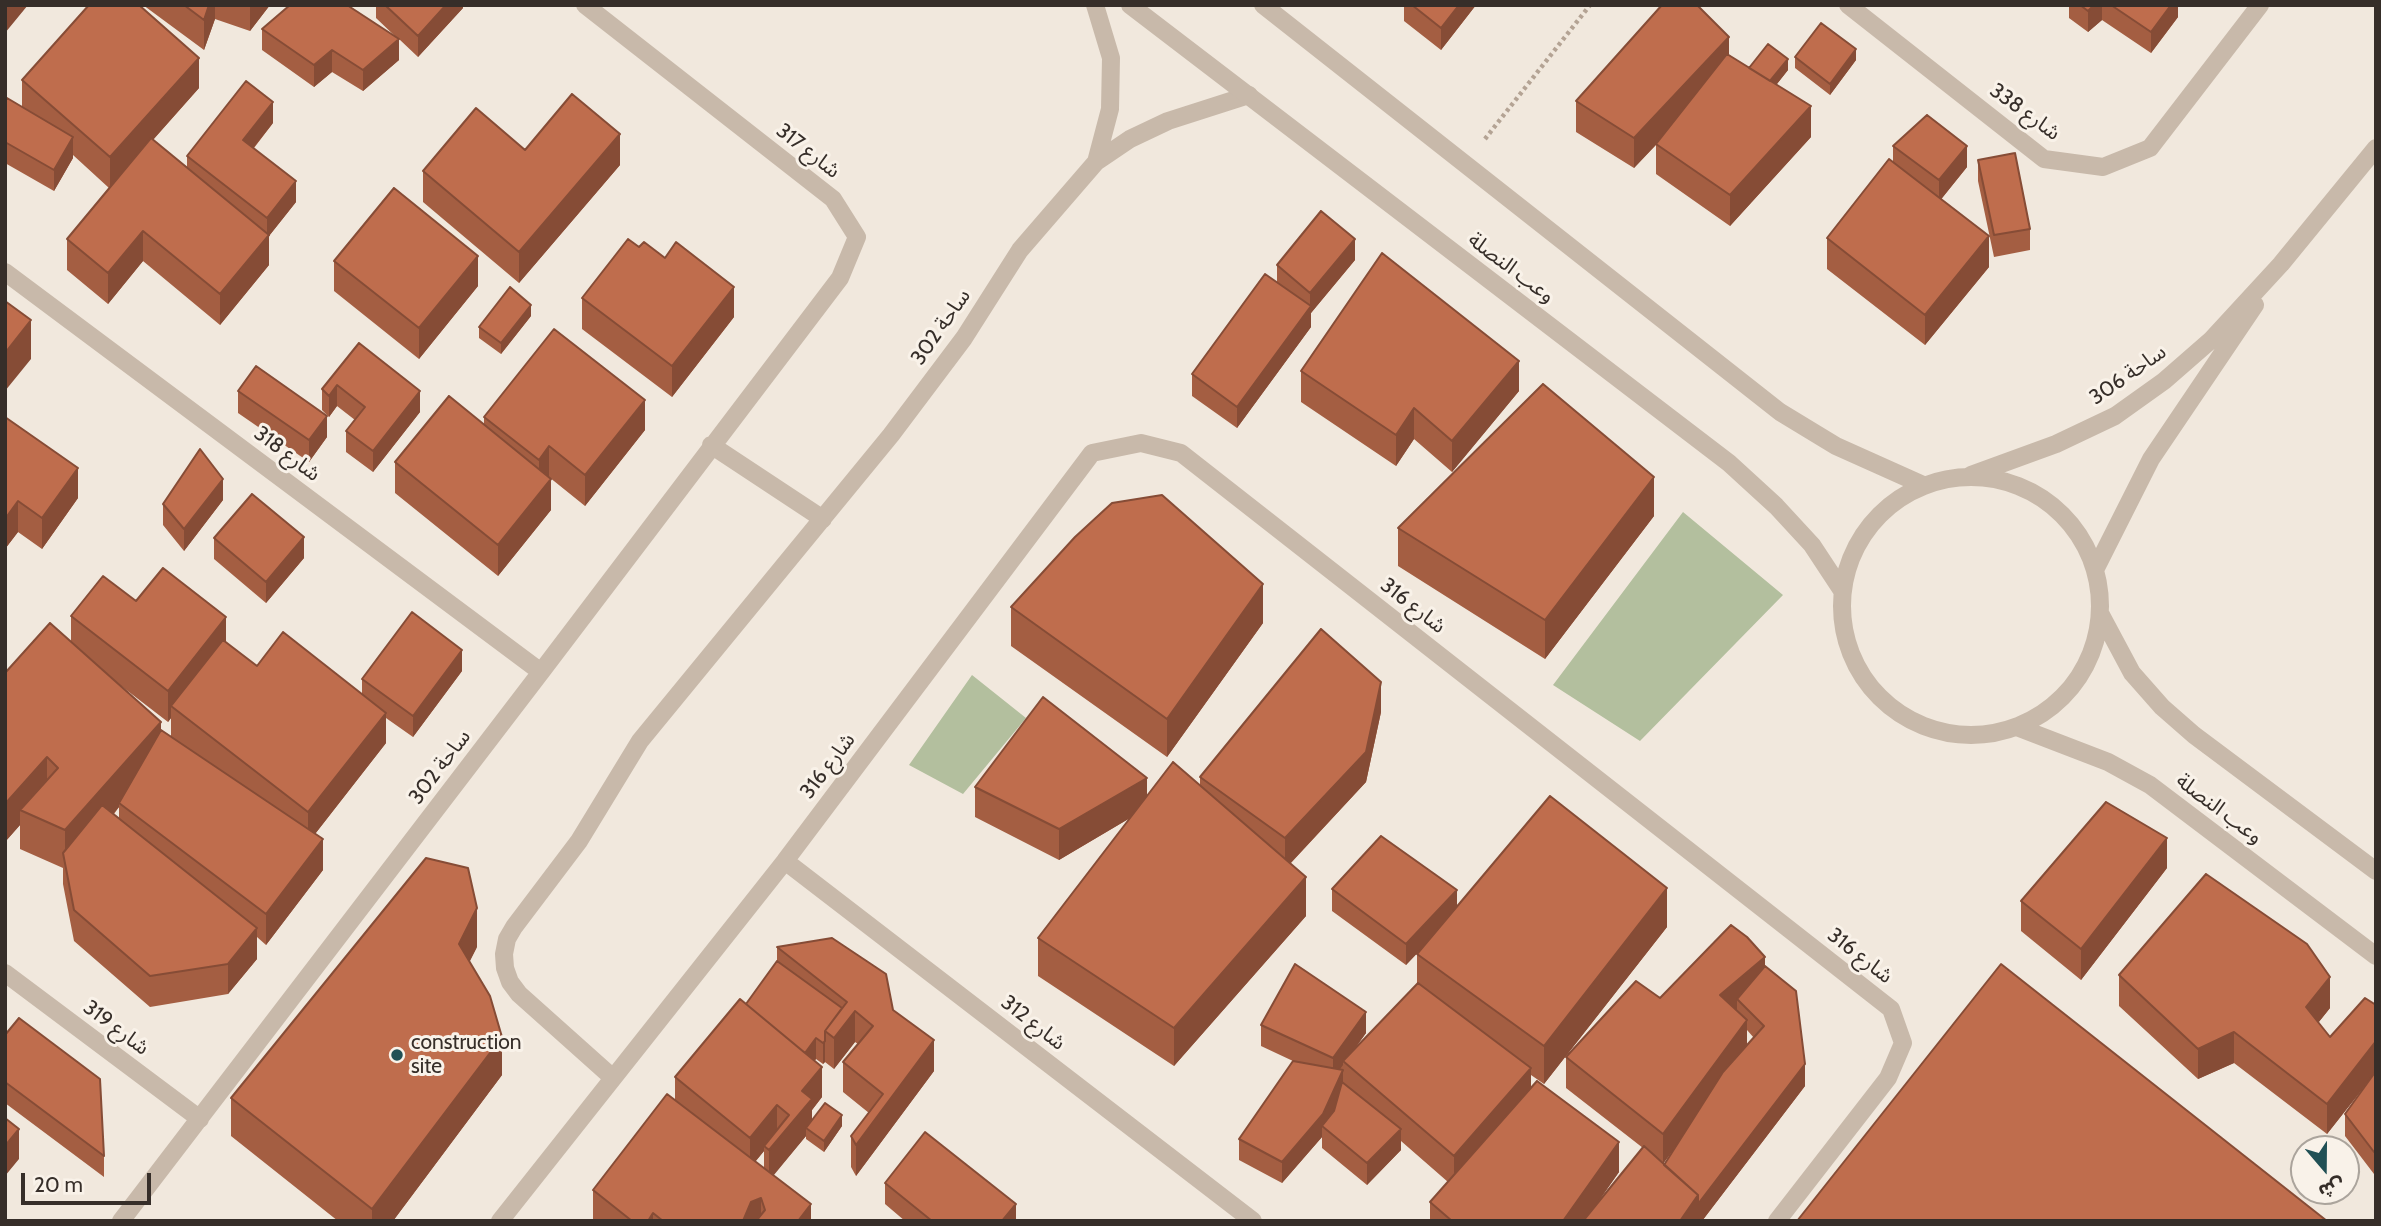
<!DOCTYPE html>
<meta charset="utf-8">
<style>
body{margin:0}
#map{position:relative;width:2381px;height:1226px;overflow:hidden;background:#f1e8dd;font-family:Cabin,"Noto Sans Arabic",sans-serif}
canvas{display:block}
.frame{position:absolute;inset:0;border:7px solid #362e29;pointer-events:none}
.north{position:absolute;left:2290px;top:1135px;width:70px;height:70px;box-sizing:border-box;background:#f9f2e9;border:2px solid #aba49c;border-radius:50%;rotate:160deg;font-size:19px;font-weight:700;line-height:28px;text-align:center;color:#362e29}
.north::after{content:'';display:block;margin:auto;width:24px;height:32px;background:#215055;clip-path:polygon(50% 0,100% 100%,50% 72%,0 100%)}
.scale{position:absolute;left:21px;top:1173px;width:130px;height:32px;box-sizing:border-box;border:4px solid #362e29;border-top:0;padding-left:9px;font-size:21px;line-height:24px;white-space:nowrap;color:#362e29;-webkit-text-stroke:5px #f9f2e9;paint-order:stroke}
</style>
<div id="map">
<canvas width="2381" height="1226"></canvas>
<div class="frame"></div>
<div class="north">ش</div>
<div class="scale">20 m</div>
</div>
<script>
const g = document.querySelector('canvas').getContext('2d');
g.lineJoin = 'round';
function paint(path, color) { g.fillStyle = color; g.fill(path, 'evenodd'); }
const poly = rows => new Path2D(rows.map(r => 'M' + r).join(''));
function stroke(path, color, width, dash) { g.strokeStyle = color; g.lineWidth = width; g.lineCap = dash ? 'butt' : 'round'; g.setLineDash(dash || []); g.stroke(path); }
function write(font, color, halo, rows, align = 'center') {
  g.font = font + ' Cabin,"Noto Sans Arabic",sans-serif'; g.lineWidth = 6; g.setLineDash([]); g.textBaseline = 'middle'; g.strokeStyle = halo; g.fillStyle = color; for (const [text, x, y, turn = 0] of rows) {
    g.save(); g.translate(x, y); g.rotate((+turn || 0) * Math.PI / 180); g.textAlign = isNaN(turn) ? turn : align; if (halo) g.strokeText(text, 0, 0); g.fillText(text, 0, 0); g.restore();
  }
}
const green = poly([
 [1683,512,1783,595,1640,741,1553,685],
 [972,675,1026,718,963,794,909,765]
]);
const path = poly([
 [1485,139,1590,5]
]);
const minor = poly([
 [1095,5,1111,58,1110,109,1096,162],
 [1848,5,2044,159,2103,167,2150,148,2260,5],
 [5,272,541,672],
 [711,445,823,519],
 [785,861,1253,1221],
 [5,973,200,1119],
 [613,1078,519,994,510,982,505,968,504,954,507,939,514,927,579,841,640,741,891,435,964,338,1020,250,1096,162,1130,139,1168,121,1249,95],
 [121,1221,541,672,840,278,857,237,833,199,585,5],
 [500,1221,785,861,1092,453,1141,443,1181,453,1891,1009,1903,1043,1888,1078,1777,1221]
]);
const tertiary = poly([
 [1130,5,1729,463,1776,506,1812,545,1841,589],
 [1263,5,1780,412,1836,446,1923,485],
 [1971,475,2056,444,2115,416,2164,381,2211,340,2281,264,2376,148],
 '1842 606a129 129 0 1 1 258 0a129 129 0 1 1-258 0Z',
 [2096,568,2151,459,2255,305],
 [2101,615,2132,673,2162,707,2194,735,2376,871],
 [2017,727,2108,762,2150,785,2376,956]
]);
const wall = poly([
 [143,5,270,5,250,31,215,19,204,50],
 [376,5,463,5,463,8,418,57,399,39,399,60,363,91,332,72,314,87,262,50,262,29,398,39,376,18],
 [1404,5,1476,5,1441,50,1404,21],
 [2069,5,2178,5,2178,17,2151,53,2102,20,2088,32,2069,18],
 [1729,55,1749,68,1788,70,1776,85,1811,137,1730,226,1656,174,1656,145,1634,168,1576,132,1576,101],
 [1795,57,1856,60,1830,95,1795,68],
 [22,80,199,88,153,140,187,167,187,156,273,123,254,148,296,202,269,236,269,265,220,325,143,261,108,304,67,270,67,239,109,188,73,155,73,158,54,191,5,163,5,101,22,107],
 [1893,146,1967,167,1941,199,1989,267,1925,345,1827,269,1827,238,1893,162],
 [525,150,620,165,519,283,423,202,423,171],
 [1978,160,2030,229,2030,250,1994,257,1978,181],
 [1355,260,1311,313,1311,327,1237,428,1192,396,1192,374,1277,282,1277,265],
 [334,261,478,286,419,359,334,291],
 [582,298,734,317,672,397,582,329],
 [531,316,501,354,479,338,479,327],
 [359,343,420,412,373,472,346,452,346,431,355,420,337,406,329,417,322,410,322,389],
 [1301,371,1519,391,1452,472,1414,439,1396,466,1301,402],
 [238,391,327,437,309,462,238,413],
 [5,417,78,498,42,549,18,532,5,549],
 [484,417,645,430,585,506,549,477,551,510,498,576,395,493,395,462,484,424],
 [223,500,184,551,163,525,163,504],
 [1654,516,1545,659,1398,566,1398,528],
 [214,538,304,558,266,603,214,559],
 [1011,607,1263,623,1167,757,1011,646],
 [71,616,226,642,257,666,362,694,362,679,462,671,413,737,386,718,386,743,315,834,323,870,266,945,257,937,257,959,228,994,150,1007,74,941,63,884,63,868,20,849,20,825,5,842,5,673,71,642],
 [116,682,168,722,171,718,171,736,161,730],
 [119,807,119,818,114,814],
 [1381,712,1366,782,1290,864,1306,916,1174,1066,1038,976,1038,938,1130,818,1059,860,975,817,975,787,1147,797,1200,786,1200,777],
 [2167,868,2081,980,2021,931,2021,901],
 [1332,889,1457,906,1667,927,1544,1084,1531,1075,1531,1088,1619,1172,1596,1204,1643,1148,1566,1088,1566,1057,1660,998,1765,966,1805,1086,1702,1221,1430,1221,1430,1202,1448,1182,1401,1141,1401,1150,1367,1185,1322,1148,1322,1137,1282,1183,1239,1160,1239,1139,1293,1061,1261,1046,1261,1025,1366,1033,1353,1051,1417,984,1417,954,1419,951,1406,965,1332,911],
 [1747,1030,1754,1038,1747,1045],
 [1677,1145,1664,1165,1663,1163],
 [477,947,469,962,502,1075,393,1221,338,1221,231,1136,231,1098],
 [777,947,893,1010,934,1071,856,1176,851,1167,851,1136,869,1113,843,1092,843,1062,858,1044,855,1042,834,1069,825,1062,823,1064,816,1059,815,1060,822,1097,812,1110,812,1121,842,1126,824,1152,806,1139,806,1136,773,1175,811,1221,593,1221,593,1190,675,1100,675,1077,746,1004,777,962],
 [764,1151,764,1168,755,1162],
 [2119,975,2330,1008,2318,1023,2330,1037,2376,1005,2374,1174,2345,1136,2345,1114,2371,1078,2327,1134,2234,1063,2198,1079,2119,1006],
 [5,1035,104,1156,104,1177,5,1103],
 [885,1183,1016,1221,905,1221,885,1204]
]);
const shadedWall = poly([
 [5,5,28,5,5,33],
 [209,5,215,5,215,19,204,50,204,20],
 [250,5,270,5,250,31],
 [446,5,463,5,463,8,418,57,418,36],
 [1459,5,1476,5,1441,50,1441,28],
 [2094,5,2102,5,2102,20,2088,32,2088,11],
 [2171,5,2178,5,2178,17,2151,53,2151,32],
 [1729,37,1729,67,1634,168,1634,138],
 [399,39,399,60,363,91,363,70],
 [1856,49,1856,60,1830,95,1830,84],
 [332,50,332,72,314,87,314,65],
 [199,58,199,88,110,188,110,157],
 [1788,59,1788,70,1766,98,1766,87],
 [273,102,273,123,243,161,243,140],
 [1811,106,1811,137,1730,226,1730,195],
 [620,134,620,165,519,283,519,252],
 [73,137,73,158,54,191,54,170],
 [1967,146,1967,167,1939,202,1939,180],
 [296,181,296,202,269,236,269,265,220,325,220,294,267,238,267,218],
 [143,231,143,261,108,304,108,273],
 [1989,236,1989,267,1925,345,1925,315],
 [1355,239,1355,260,1311,313,1311,327,1237,428,1237,407,1310,307,1310,293],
 [478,256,478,286,419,359,419,328],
 [734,287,734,317,672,397,672,366],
 [531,305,531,316,501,354,501,343],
 [31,320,31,359,5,391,5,353],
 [1519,361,1519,391,1452,472,1452,441],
 [337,385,337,406,329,417,329,396],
 [420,391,420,412,373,472,373,451],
 [645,400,645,430,585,506,585,475],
 [1414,408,1414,439,1396,466,1396,435],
 [327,416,327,437,309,462,309,440],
 [549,446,549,477,539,490,539,460],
 [78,468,78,498,42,549,42,518],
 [1654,477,1654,516,1545,659,1545,620],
 [223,479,223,500,184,551,184,529],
 [551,479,551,510,498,576,498,545],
 [18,501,18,532,5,549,5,519],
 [304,537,304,558,266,603,266,582],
 [1263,584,1263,623,1167,757,1167,719],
 [226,617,226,648,171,706,171,718,168,722,168,691],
 [462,650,462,671,413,737,413,716],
 [1381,682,1381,712,1366,782,1285,869,1285,838],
 [386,713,386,743,308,843,308,812],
 [161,722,161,760,119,803,119,807,66,867,65,861,65,830],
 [47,757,47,796,20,810,20,825,5,842,5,804],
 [1147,778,1147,808,1059,860,1059,829],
 [2167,838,2167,868,2081,980,2081,949],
 [323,839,323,870,266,945,266,914],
 [1306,877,1306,916,1174,1066,1174,1028],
 [1667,888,1667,927,1544,1084,1544,1046],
 [1457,890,1457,912,1406,965,1406,944],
 [477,908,477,947,459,983,459,944],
 [257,928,257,959,228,994,228,964],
 [1765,957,1765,987,1737,999,1737,1011,1720,995],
 [2330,977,2330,1008,2306,1038,2306,1007],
 [855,1011,855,1042,834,1069,834,1038],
 [1366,1012,1366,1033,1345,1062,1343,1061,1343,1065,1333,1079,1333,1058],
 [1747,1020,1747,1050,1663,1164,1663,1134],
 [2234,1032,2234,1063,2198,1079,2198,1049],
 [502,1037,502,1075,393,1221,372,1221,372,1209],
 [816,1038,816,1059,804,1075,804,1054],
 [934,1040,934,1071,856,1176,856,1145],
 [825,1041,825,1062,823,1064,823,1043],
 [2376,1041,2376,1072,2327,1134,2327,1104],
 [1805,1064,1805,1086,1702,1221,1680,1221,1698,1195],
 [822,1067,822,1097,812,1110,812,1130,806,1128,806,1136,769,1181,769,1150,802,1091],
 [1531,1068,1531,1099,1454,1187,1454,1156],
 [1343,1070,1343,1092,1326,1130,1322,1126,1322,1137,1282,1183,1282,1162],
 [777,1105,777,1136,764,1146,764,1151,750,1168,750,1138],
 [842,1115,842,1126,824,1152,824,1141],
 [19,1129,19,1159,5,1176,5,1146],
 [1401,1129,1401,1150,1367,1185,1367,1163],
 [1619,1142,1619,1172,1585,1221,1563,1221],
 [2376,1151,2376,1172,2374,1174,2374,1152],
 [761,1198,761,1221,743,1221,751,1202],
 [811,1204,811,1221,798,1221],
 [1016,1204,1016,1221,1002,1221],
 [653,1213,653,1221,648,1221]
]);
const building = poly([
 [89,5,139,5,199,58,110,157,22,80,89,5],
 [184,5,209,5,204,20,184,5],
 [290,5,347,5,399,39,363,70,332,50,314,65,262,29,290,5],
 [385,5,446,5,418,36,385,5],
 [1412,5,1459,5,1441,28,1412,5],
 [1662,5,1697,5,1729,37,1634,138,1576,101,1662,5],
 [2080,5,2094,5,2088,11,2080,5],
 [2111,5,2171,5,2151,32,2111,5],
 [1821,23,1856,49,1830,84,1795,57,1821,23],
 [1768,44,1788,59,1770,81,1749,68,1768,44],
 [1727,54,1811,106,1730,195,1656,144,1727,54],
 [246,81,273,102,243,140,296,181,267,218,187,156,246,81],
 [572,94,620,134,519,252,423,171,476,108,525,150,572,94],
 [7,98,73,137,54,170,5,142,5,101,7,98],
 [1927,115,1967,146,1939,180,1893,146,1927,115],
 [151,138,269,235,220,294,143,231,108,273,67,239,151,138],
 [2015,153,2030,229,1994,235,1978,160,2015,153],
 [1889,159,1989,236,1925,315,1827,238,1889,159],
 [394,188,478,256,419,328,334,261,394,188],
 [1321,211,1355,239,1310,293,1277,265,1321,211],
 [628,239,639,247,644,242,665,258,676,242,734,287,672,366,582,298,628,239],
 [1382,253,1519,361,1452,441,1414,408,1396,435,1301,371,1382,253],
 [1265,274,1311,306,1237,407,1192,374,1265,274],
 [510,287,531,305,501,343,479,327,510,287],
 [5,301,31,320,5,353,5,301],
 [554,329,645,400,585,475,549,446,539,460,484,417,554,329],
 [359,343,420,391,373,451,346,431,365,407,337,385,329,396,322,389,359,343],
 [256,366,327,416,309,440,238,391,256,366],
 [1543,384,1654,477,1545,620,1398,528,1543,384],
 [449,396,551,479,498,545,395,462,449,396],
 [5,417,78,468,42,518,18,501,5,519,5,417],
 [200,449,223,479,184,529,163,504,200,449],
 [252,494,304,537,266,582,214,538,252,494],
 [1162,495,1263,584,1167,719,1011,607,1075,537,1112,503,1162,495],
 [163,568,226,617,168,691,71,616,103,576,136,601,163,568],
 [412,612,462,650,413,716,362,679,412,612],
 [50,623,161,722,65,830,20,810,58,768,47,757,5,804,5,673,50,623],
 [1321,629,1381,682,1366,752,1285,838,1200,777,1321,629],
 [283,632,386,713,308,812,171,706,223,640,257,666,283,632],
 [1043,697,1147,778,1059,829,975,787,1043,697],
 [161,730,323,839,266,914,119,803,161,730],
 [1173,762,1306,877,1174,1028,1038,938,1173,762],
 [1550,796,1667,888,1544,1046,1417,954,1550,796],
 [2106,802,2167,838,2081,949,2021,901,2106,802],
 [102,805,257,928,228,964,150,976,74,910,63,853,102,805],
 [1381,836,1457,890,1406,944,1332,889,1381,836],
 [426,858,468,868,477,908,459,944,490,996,502,1037,372,1209,231,1098,426,858],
 [2206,874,2307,944,2330,977,2306,1007,2330,1037,2365,998,2376,1005,2376,1041,2327,1104,2234,1032,2198,1049,2119,975,2206,874],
 [1731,925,1747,937,1765,957,1720,995,1747,1020,1663,1134,1566,1057,1636,981,1660,998,1731,925],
 [832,938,886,974,893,1010,934,1040,856,1145,851,1136,883,1094,843,1062,873,1026,855,1011,834,1038,825,1031,847,1002,777,947,832,938],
 [777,961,842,1008,825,1031,825,1041,823,1043,816,1038,805,1053,746,1004,777,961],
 [1295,964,1366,1012,1333,1058,1261,1025,1295,964],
 [2001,964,2327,1221,1797,1221,2001,964],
 [1765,966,1796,991,1805,1064,1698,1204,1698,1195,1664,1165,1723,1072,1764,1026,1737,999,1765,966],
 [1418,983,1531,1068,1454,1156,1343,1061,1418,983],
 [740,999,822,1067,802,1091,812,1099,769,1150,764,1146,789,1115,777,1105,750,1138,675,1077,740,999],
 [19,1018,100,1079,104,1156,5,1082,5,1035,19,1018],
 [1293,1061,1343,1070,1323,1114,1282,1162,1239,1139,1293,1061],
 [2376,1071,2376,1151,2374,1152,2345,1114,2376,1071],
 [1537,1081,1619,1142,1563,1221,1452,1221,1430,1202,1537,1081],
 [1342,1082,1401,1129,1367,1163,1322,1126,1334,1111,1342,1082],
 [667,1094,811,1204,798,1221,756,1221,765,1210,761,1198,751,1202,743,1221,663,1221,653,1213,648,1221,632,1221,593,1190,667,1094],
 [825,1103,842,1115,824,1141,806,1128,825,1103],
 [5,1118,19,1129,5,1146,5,1118],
 [925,1132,1016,1204,1002,1221,932,1221,885,1183,925,1132],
 [1644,1146,1698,1195,1680,1221,1583,1221,1644,1146]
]);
const markers = [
 [397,1055,7,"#215055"]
];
const streetNames = [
 ["شارع 338",2025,112,36],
 ["شارع 317",808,151,38],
 ["وعب النصلة",1511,268,37],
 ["ساحة 302",941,327,-55],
 ["ساحة 306",2128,375,-35],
 ["شارع 318",287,454,37],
 ["شارع 316",1413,606,38],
 ["شارع 316",828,766,-53],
 ["ساحة 302",440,767,-53],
 ["وعب النصلة",2219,809,37],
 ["شارع 316",1860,956,38],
 ["شارع 312",1033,1023,38],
 ["شارع 319",116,1028,37]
];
const poiNames = [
 ["construction",411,1043],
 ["site",411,1067]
];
paint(green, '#b3bf9e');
stroke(path, '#b4a394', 4.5, [3.5, 3.5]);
stroke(minor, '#c8b9aa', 18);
stroke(tertiary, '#c8b9aa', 18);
paint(wall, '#a45e42');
paint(shadedWall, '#864c36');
paint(building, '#bf6d4d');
stroke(building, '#864c36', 2);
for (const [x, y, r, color] of markers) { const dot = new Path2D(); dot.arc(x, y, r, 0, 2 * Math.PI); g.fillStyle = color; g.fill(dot); stroke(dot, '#f9f2e9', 2.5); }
write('21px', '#362e29', '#f9f2e9', streetNames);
write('21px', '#362e29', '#f9f2e9', poiNames, 'left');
</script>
